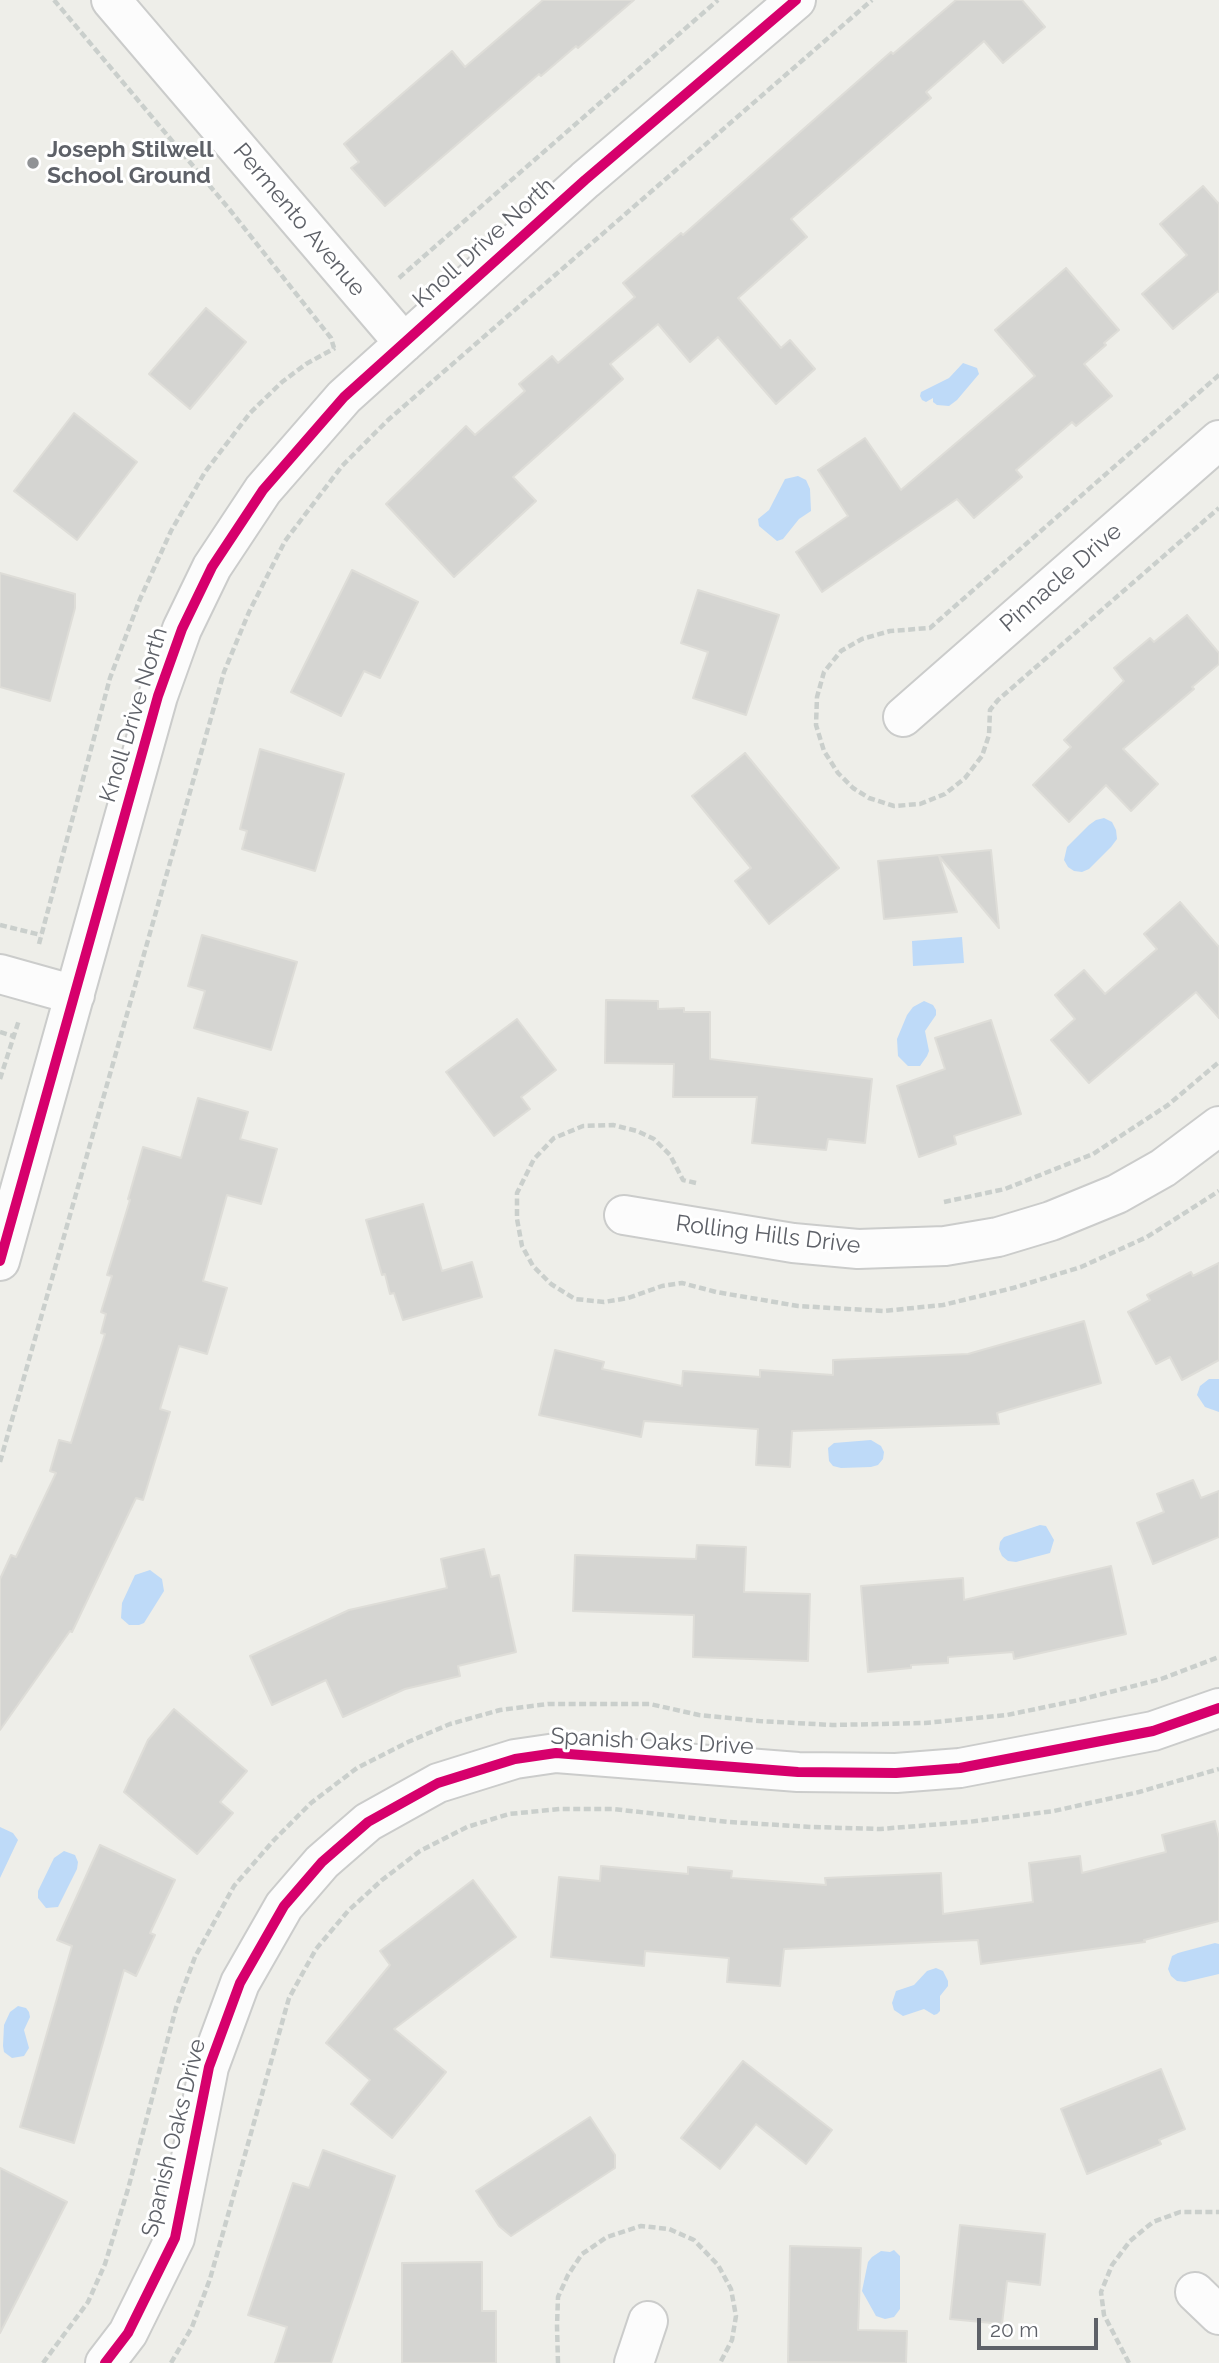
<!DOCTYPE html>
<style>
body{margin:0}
#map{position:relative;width:1219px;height:2363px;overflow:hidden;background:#eeeee9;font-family:Raleway,sans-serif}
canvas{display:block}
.scale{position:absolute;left:977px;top:2318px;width:121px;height:32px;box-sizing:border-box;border:4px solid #5e6168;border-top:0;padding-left:9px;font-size:21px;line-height:24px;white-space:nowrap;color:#5e6168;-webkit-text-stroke:5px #fff;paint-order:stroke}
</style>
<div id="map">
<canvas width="1219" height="2363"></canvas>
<div class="scale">20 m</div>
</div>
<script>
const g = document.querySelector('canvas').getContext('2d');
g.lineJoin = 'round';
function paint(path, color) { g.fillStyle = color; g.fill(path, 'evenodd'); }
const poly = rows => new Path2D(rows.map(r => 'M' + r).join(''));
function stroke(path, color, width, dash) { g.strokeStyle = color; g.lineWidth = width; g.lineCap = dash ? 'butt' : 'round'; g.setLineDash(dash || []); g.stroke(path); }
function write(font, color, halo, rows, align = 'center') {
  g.font = font + ' Raleway,sans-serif'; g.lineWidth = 6; g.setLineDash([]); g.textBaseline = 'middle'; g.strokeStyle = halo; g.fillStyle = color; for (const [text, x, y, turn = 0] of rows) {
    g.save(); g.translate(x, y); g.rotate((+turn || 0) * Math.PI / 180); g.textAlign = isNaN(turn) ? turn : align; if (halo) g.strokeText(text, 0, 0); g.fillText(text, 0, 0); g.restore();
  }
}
const water = poly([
 [963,363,977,368,979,374,957,400,949,406,937,405,933,402,933,398,926,402,922,400,920,396,921,392,949,378],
 [798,476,806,480,810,489,811,511,799,519,783,539,777,541,759,526,758,519,769,510,785,479],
 [1104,818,1112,822,1116,830,1117,839,1111,847,1089,869,1082,872,1074,871,1068,867,1064,860,1067,847,1089,825,1096,820],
 [962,937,964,963,913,966,912,941],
 [924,1001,933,1005,936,1010,936,1015,925,1031,929,1051,927,1056,920,1066,908,1066,898,1056,897,1039,907,1015,913,1007],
 [1209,1379,1219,1379,1219,1412,1205,1407,1197,1395,1200,1386],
 [871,1440,881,1446,884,1452,883,1459,878,1465,871,1467,841,1468,833,1466,829,1461,828,1448,834,1443],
 [1040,1525,1046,1526,1054,1540,1050,1553,1016,1562,1008,1561,1002,1556,999,1549,1000,1542,1004,1537],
 [150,1570,162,1579,164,1591,144,1623,139,1625,129,1625,121,1618,122,1603,135,1575],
 [0,1827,13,1833,18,1840,0,1878],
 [64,1851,75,1855,78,1862,77,1869,58,1907,46,1908,38,1898,38,1891,54,1858],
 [1215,1943,1219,1944,1219,1974,1185,1982,1177,1981,1171,1976,1168,1969,1172,1956,1178,1953],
 [936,1968,943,1971,948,1981,948,1986,940,1996,940,2011,937,2014,934,2015,924,2009,903,2016,894,2010,892,2003,896,1991,914,1985,927,1971],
 [18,2006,26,2008,29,2012,30,2017,24,2030,29,2048,24,2056,12,2058,4,2052,3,2046,4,2025,10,2012],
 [894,2250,900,2256,900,2309,894,2317,885,2319,876,2316,862,2291,868,2262,872,2257,881,2251,890,2252]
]);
const building = poly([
 [543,0,634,0,578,48,576,46,541,76,539,74,385,206,351,168,359,162,344,144,452,51,465,67,543,0],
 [956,0,1022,0,1045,27,1003,63,984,41,926,92,931,98,791,219,807,237,738,298,781,348,790,340,815,369,776,404,718,337,690,362,658,324,610,364,623,379,513,477,536,501,454,577,386,504,466,426,475,435,525,391,519,384,552,356,558,363,635,297,623,283,681,233,683,235,891,52,893,54,956,0],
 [1203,186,1219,204,1219,292,1218,291,1173,329,1142,294,1187,255,1160,224,1203,186],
 [1066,268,1119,330,1104,343,1106,345,1084,364,1112,396,1076,426,1072,422,1016,470,1022,477,974,518,957,499,822,592,796,552,848,516,818,470,865,438,901,490,1035,376,995,330,1066,268],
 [206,308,246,342,190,409,149,374,206,308],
 [74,413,137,462,77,540,14,491,74,413],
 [352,570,418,602,380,678,364,671,341,716,291,692,352,570],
 [0,573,75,594,75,608,50,701,0,687,0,573],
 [698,590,779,615,746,715,693,698,708,652,681,643,698,590],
 [1187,615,1219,653,1219,664,1192,687,1194,689,1123,749,1158,784,1131,811,1106,785,1069,822,1033,785,1071,747,1064,740,1124,681,1114,668,1150,638,1154,642,1187,615],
 [260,749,344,774,315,871,242,849,247,831,240,829,260,749],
 [745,753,839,868,769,924,735,881,751,868,692,796,745,753],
 [991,850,999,928,939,856,957,912,884,919,878,861,991,850],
 [1180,902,1219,947,1219,1018,1196,992,1089,1083,1051,1040,1075,1019,1055,995,1084,970,1105,994,1157,949,1144,934,1180,902],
 [202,935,297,962,271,1050,194,1028,205,991,188,986,202,935],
 [606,1000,658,1001,658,1009,684,1008,684,1012,710,1012,710,1059,872,1079,865,1143,828,1139,826,1150,752,1143,757,1097,673,1097,674,1064,605,1063,606,1000],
 [517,1019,556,1070,521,1097,530,1109,494,1136,446,1072,517,1019],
 [991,1020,1021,1114,954,1136,956,1144,919,1157,897,1086,945,1069,935,1038,991,1020],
 [198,1098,248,1112,240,1139,277,1149,261,1204,227,1195,203,1281,227,1288,207,1354,179,1346,160,1409,170,1412,143,1500,136,1498,72,1632,70,1631,0,1730,0,1579,11,1555,16,1557,56,1473,50,1471,59,1440,71,1443,105,1334,101,1333,106,1314,101,1312,112,1276,107,1275,130,1200,128,1199,143,1147,181,1158,198,1098],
 [423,1204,442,1271,472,1262,482,1297,403,1320,394,1293,390,1294,385,1274,382,1275,366,1220,423,1204],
 [1219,1263,1219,1360,1182,1380,1170,1357,1156,1364,1128,1312,1150,1300,1147,1295,1191,1272,1193,1276,1219,1263],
 [1084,1321,1101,1383,997,1413,999,1424,792,1431,790,1467,756,1465,758,1429,644,1421,641,1437,539,1415,555,1350,604,1362,602,1369,682,1386,683,1371,760,1377,760,1370,833,1375,833,1360,968,1354,1084,1321],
 [1193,1480,1201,1498,1219,1491,1219,1537,1153,1564,1137,1523,1164,1512,1157,1494,1193,1480],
 [697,1545,746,1547,744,1592,810,1594,808,1661,693,1657,694,1615,573,1611,575,1555,696,1559,697,1545],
 [484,1549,491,1577,499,1575,516,1652,458,1666,460,1676,405,1689,343,1717,326,1680,272,1705,250,1656,349,1610,447,1588,441,1559,484,1549],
 [1111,1566,1126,1634,1014,1659,1013,1652,948,1657,948,1663,911,1665,911,1668,868,1672,861,1586,963,1578,964,1600,1111,1566],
 [174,1709,247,1771,220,1802,233,1813,197,1854,124,1792,148,1740,174,1709],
 [1215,1821,1219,1838,1219,1921,1144,1940,1145,1942,981,1964,978,1940,784,1949,780,1986,727,1982,729,1958,645,1951,644,1966,551,1957,559,1877,600,1881,601,1866,688,1874,688,1867,732,1871,731,1878,826,1885,825,1878,941,1873,943,1914,1033,1902,1029,1863,1080,1856,1082,1873,1166,1852,1162,1835,1215,1821],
 [100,1845,175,1880,150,1933,155,1935,136,1976,124,1970,74,2143,20,2127,72,1946,57,1940,100,1845],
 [473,1880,516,1937,394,2029,446,2072,392,2138,351,2104,370,2080,326,2043,390,1965,380,1951,473,1880],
 [743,2061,832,2130,806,2164,756,2124,720,2169,681,2138,743,2061],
 [1161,2069,1185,2129,1159,2140,1161,2144,1087,2174,1061,2109,1161,2069],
 [590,2117,615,2155,615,2168,511,2236,499,2226,476,2191,590,2117],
 [323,2150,395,2176,331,2363,275,2363,287,2327,248,2315,293,2183,309,2188,323,2150],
 [0,2168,67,2202,0,2333,0,2168],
 [960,2225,1045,2234,1040,2285,1007,2281,1002,2324,950,2319,960,2225],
 [790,2246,861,2248,858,2330,907,2331,906,2363,788,2362,790,2246],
 [482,2262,482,2311,496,2311,496,2363,402,2363,402,2263,482,2262]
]);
const path = poly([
 [54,0,230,210,331,338,334,348],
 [399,278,718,0],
 [1219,375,930,628,890,631,862,639,841,651,824,672,817,697,816,725,824,751,838,773,853,788,869,798,894,806,920,804,945,794,965,778,982,756,989,735,990,710,998,700,1219,508],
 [0,925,41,935],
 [39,944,110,678,140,599,171,531,205,472,250,413,282,382,306,364,335,348],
 [0,1032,13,1036],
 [0,1079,19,1020],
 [696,1183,683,1180,670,1155,654,1139,637,1131,613,1125,583,1126,554,1138,534,1159,517,1193,517,1219,522,1246,533,1266,551,1284,575,1299,604,1302,628,1298,662,1286,682,1283,716,1292,798,1306,883,1311,943,1305,1013,1288,1081,1267,1147,1237,1219,1191],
 [944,1202,1005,1189,1093,1154,1168,1105,1219,1062],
 [0,1462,224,672,249,612,285,541,342,466,388,420,872,0],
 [43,2363,88,2302,105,2264,128,2189,176,2008,195,1957,234,1886,274,1840,311,1803,357,1768,408,1742,450,1724,500,1710,548,1704,650,1704,699,1715,759,1721,832,1725,925,1723,1007,1715,1079,1700,1161,1679,1219,1657],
 [171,2363,192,2327,210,2279,289,1998,316,1949,348,1911,382,1880,420,1851,467,1827,509,1814,560,1809,613,1809,729,1822,812,1827,880,1829,968,1822,1054,1811,1139,1792,1219,1769],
 [558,2363,557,2326,558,2297,568,2275,582,2254,607,2237,641,2226,669,2229,694,2240,718,2265,731,2289,736,2316,732,2340,720,2363],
 [1129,2363,1104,2315,1101,2292,1112,2265,1130,2241,1153,2222,1180,2212,1219,2212]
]);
const street = poly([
 [111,0,404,343],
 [903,717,1219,440],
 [0,974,75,995],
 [624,1215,793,1243,858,1249,945,1246,998,1237,1051,1221,1117,1194,1163,1168,1219,1126],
 [0,1261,158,696,182,629,212,567,263,490,344,397,585,180,796,0],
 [1195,2292,1219,2315],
 [105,2363,128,2333,175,2238,209,2067,240,1983,284,1906,322,1862,368,1822,438,1783,515,1759,556,1753,798,1772,896,1773,960,1768,1153,1731,1219,1708],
 [634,2363,648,2321]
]);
const cycleway = poly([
 [0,1261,158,696,182,629,212,567,263,490,344,397,585,180,796,0],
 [105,2363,128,2333,175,2238,209,2067,240,1983,284,1906,322,1862,368,1822,438,1783,515,1759,556,1753,798,1772,896,1773,960,1768,1153,1731,1219,1708]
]);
const markers = [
 [33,163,7,"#909295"]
];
const poiNames = [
 ["Joseph Stilwell",47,150],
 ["School Ground",47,176]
];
const streetNames = [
 ["Permento Avenue",299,220,50],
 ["Knoll Drive North",484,243,-42],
 ["Pinnacle Drive",1061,578,-41],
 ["Knoll Drive North",134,715,-73],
 ["Rolling Hills Drive",768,1235,7],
 ["Spanish Oaks Drive",652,1742,3],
 ["Spanish Oaks Drive",174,2138,-76]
];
paint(water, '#bedaf8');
paint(building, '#d5d5d2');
stroke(building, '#deddd8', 2);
stroke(street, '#cbcccb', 42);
stroke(path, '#cacfcc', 4.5, [7, 3.5]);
stroke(street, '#fcfcfc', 38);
stroke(cycleway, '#d6006c', 10);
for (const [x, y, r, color] of markers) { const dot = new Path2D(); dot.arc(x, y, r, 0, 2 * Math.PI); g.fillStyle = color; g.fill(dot); stroke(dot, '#fff', 2.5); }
write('bold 23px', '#5e6168', '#fff', poiNames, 'left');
write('23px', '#5e6168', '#fff', streetNames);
</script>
